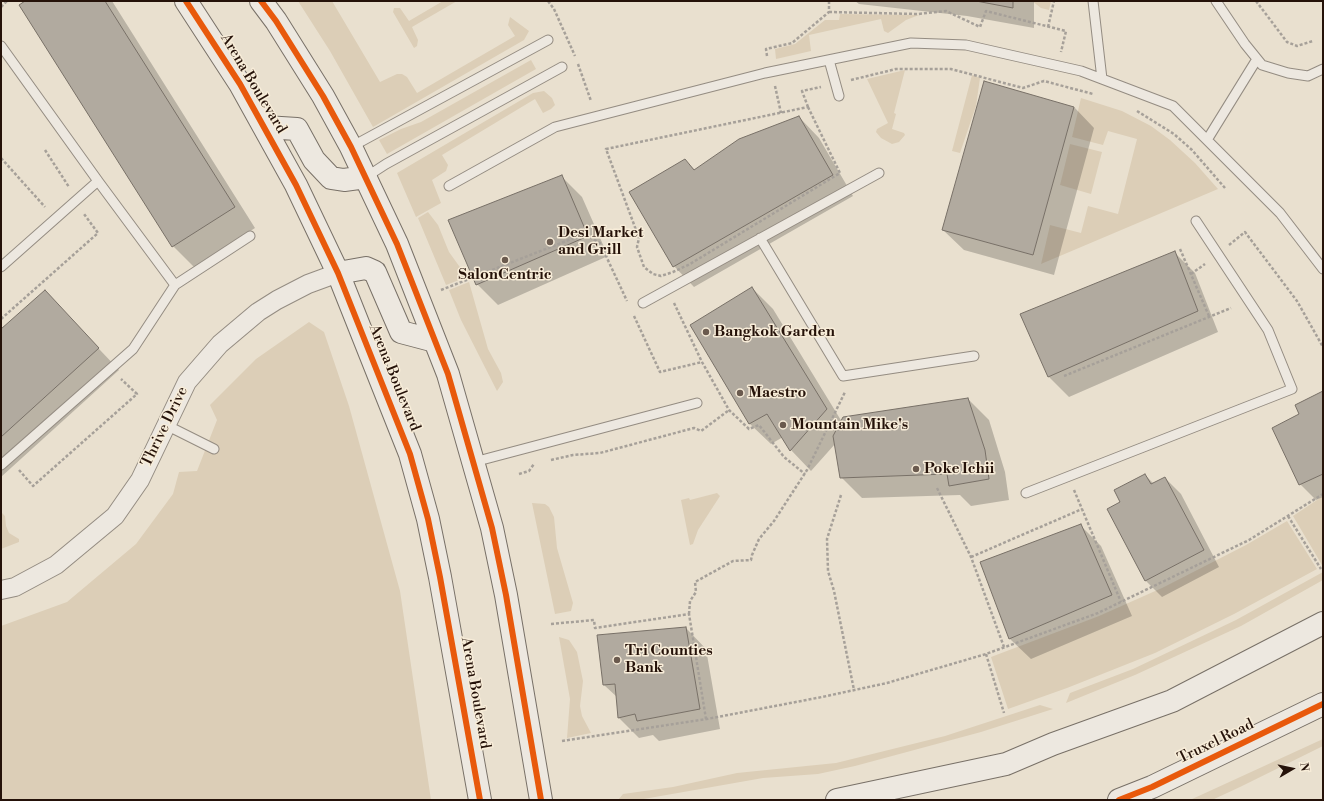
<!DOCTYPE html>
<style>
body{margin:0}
#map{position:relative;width:1324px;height:801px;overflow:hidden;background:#e9e0cf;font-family:"Libre Bodoni",serif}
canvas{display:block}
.frame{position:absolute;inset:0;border:2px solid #251209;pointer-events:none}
.north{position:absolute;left:1272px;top:749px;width:40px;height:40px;-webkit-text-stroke:3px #f8edd9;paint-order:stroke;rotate:81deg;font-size:11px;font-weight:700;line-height:16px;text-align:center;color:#251209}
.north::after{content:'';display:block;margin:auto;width:14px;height:18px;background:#251209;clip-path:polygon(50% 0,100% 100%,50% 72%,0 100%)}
</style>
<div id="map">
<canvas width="1324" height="801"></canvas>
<div class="frame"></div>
<div class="north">N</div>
</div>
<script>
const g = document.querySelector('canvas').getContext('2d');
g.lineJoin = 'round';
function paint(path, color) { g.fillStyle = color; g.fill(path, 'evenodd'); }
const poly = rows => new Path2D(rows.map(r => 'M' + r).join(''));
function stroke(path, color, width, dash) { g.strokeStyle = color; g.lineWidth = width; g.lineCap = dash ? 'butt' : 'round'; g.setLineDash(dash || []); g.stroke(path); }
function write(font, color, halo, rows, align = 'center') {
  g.font = font + ' "Libre Bodoni",serif'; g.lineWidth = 3; g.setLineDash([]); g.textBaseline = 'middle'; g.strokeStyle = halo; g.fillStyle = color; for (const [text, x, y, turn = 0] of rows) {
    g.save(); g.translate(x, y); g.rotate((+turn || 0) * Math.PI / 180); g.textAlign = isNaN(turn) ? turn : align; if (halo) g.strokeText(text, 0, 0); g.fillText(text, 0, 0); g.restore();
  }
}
const green = poly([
 [298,1,332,1,380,82,397,74,402,74,407,77,417,93,515,36,508,25,510,17,529,31,524,40,373,127,330,51],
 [443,1,457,1,412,27,418,40,417,46,414,48,393,12,394,8,400,8,409,21],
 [1032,1,1051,1,1049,10,1041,8],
 [840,14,919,15,906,20,888,33,884,31,881,19,809,35,811,51,776,59,775,49,795,44,825,20,839,20],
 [531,60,536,69,387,154,379,140,401,129,421,122],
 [905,70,894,113,896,114,892,129,904,133,905,135,899,142,892,144,881,138,876,132,877,129,888,123,867,79],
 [972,75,980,78,976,106,960,153,952,151],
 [544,91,552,98,555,105,551,109,543,113,535,99,442,155,448,165,446,171,432,180,441,203,416,217,397,173,533,93],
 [1081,98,1122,111,1151,126,1170,140,1195,163,1218,189,1041,264,1050,225,1081,233,1088,206,1118,214,1137,139,1108,131,1103,145,1072,137],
 [1070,144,1102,152,1091,194,1060,185],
 [428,212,438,225,449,252,467,277,446,285,418,218],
 [469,282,488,349,501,373,503,382,497,391,461,320,449,290],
 [309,322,324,332,349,406,400,591,431,800,1,800,1,626,67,602,136,544,173,494,179,472,197,471,217,420,210,405,256,359],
 [717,493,720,496,698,530,693,544,690,545,681,500,689,498,690,500],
 [1323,496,1323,564,1322,565,1293,516],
 [532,503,545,504,549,507,554,517,557,548,573,603,571,611,555,614],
 [2,513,5,516,6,526,9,533,19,539,19,542,1,549],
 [1287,521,1317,569,1234,614,1155,653,1067,688,1008,709,991,657,1099,616,1162,588,1246,545],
 [1323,572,1323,580,1241,626,1135,675,1066,703,1070,693,1133,669,1236,620],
 [559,637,569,640,577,652,583,681,580,706,582,716,591,733,567,738,570,699],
 [1040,705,1053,709,981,732,855,766,818,774,763,778,638,800,618,800,623,794,673,787,737,773,836,763,945,736],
 [1323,739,1323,746,1240,787,1212,800,1190,800]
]);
const shadow = poly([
 [27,1,112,1,255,228,194,267,173,246,20,5],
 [855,1,1034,1,1034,28,967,16,859,4],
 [1074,107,1094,128,1054,275,964,250,943,230],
 [799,117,819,138,853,196,694,287,674,266,685,161,695,170],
 [561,176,582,197,608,256,498,305,477,284],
 [1174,252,1195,273,1218,332,1069,397,1049,377],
 [752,288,773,309,842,422,968,399,989,420,1005,472,1009,500,971,506,960,495,862,498,841,477,835,444,811,471,791,450,783,437,771,444,750,424,691,325],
 [45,292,119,370,1,477,1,330],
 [1323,393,1323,497,1316,500,1300,484,1300,415],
 [1145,475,1154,484,1165,478,1181,494,1219,567,1162,597,1146,581,1108,509,1122,502],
 [1080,525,1101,546,1132,616,1031,659,1010,639,981,562],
 [686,628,706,649,720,729,659,741,653,735,639,738,618,717,617,697,604,685]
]);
const building = poly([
 [25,1,105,1,235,207,172,247,19,5,25,1],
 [976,1,1013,1,1013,8,976,1],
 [984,81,1074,107,1033,255,942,230,984,81],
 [799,116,833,175,673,267,629,192,685,159,694,170,739,139,799,116],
 [562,175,588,236,476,285,448,220,562,175],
 [1175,251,1198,311,1048,377,1020,314,1175,251],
 [752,287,827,409,790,451,767,414,749,424,690,325,752,287],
 [45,290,99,348,1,437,1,329,45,290],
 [1323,391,1323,474,1299,485,1272,428,1299,414,1295,405,1323,391],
 [968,398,985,450,989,479,949,486,947,474,840,478,833,436,843,417,968,398],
 [1145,474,1151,484,1165,477,1204,550,1145,581,1107,509,1120,502,1114,490,1145,474],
 [1081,524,1112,595,1009,639,980,562,1081,524],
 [686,627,700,709,637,721,635,714,618,718,615,684,603,685,597,635,686,627]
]);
const path = poly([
 [548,1,554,9,575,56],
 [1256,1,1287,42,1297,46,1313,41],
 [1,7,7,1],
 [829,12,918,14,946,11,980,27,986,11,1066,31,1061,52],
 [1048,27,1054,1],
 [767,56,766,49,792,43,829,12,829,1],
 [578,64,591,101],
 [851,80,896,69,951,69,1023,88,1044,81,1093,94],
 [775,86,781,113],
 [808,107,840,173,690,264,673,272,661,276,653,274,644,267,637,247,639,238,606,149,808,107],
 [808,107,802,91,821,87],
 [1137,111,1174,134,1192,150,1225,188],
 [45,150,69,187],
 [1,158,45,207],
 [1229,245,1245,232,1297,301,1323,347],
 [1180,249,1209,316],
 [1191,274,1205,264],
 [441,290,584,234,600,243,627,301],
 [674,303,702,362,729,410,749,429,759,425,784,457,805,474],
 [634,316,660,372,702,362],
 [1,319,98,233,84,214],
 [1064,376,1231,308],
 [551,460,573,455,600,453,694,428,701,431,729,410],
 [19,470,33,486,137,394,121,379],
 [519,474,529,471,534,464],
 [937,488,971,557,1004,647],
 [1074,490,1121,602],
 [841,495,827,539,828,571,834,591,854,690],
 [1288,516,1321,569],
 [971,557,1082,509],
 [689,614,690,601,696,592,695,582,733,561,751,560,752,555,759,539,774,521,807,470,845,392],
 [551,624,594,620,595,628,689,614,706,719],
 [986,654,1004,713],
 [562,741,707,719,822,697,887,683,986,654,1098,613,1249,540,1323,494]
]);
const lane = poly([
 [1093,1,1102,79],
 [1216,1,1245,44,1262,65,1288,73,1308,76,1323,69],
 [1,46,98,181,1,267],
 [829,60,839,96],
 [1207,140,1257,59],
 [351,147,548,40],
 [366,177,386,164,562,67],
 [98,181,175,285],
 [449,186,555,127,765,73,911,43,966,45,1081,71,1173,106,1280,213,1323,269],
 [760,238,843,376,974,356],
 [643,303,879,173],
 [166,425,214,449],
 [474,462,697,403],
 [1,465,133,349,175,285,250,236],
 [1026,493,1292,389,1268,330,1196,221]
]);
const street = poly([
 [1,590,15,587,56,565,115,516,140,480,187,382,220,344,258,312,277,300,308,284,338,273]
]);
const secondary = poly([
 [186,1,240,84,296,185,338,273,410,454,428,519,440,577,480,800],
 [261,1,276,21,323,96,351,147,397,244,448,374,492,528,506,595,541,800],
 [265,127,297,129,314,160,331,178,344,180,366,177],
 [338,273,366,268,375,272,401,332,435,341],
 [837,800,1006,764,1053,744,1172,701,1323,623],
 [1119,800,1152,787,1323,704]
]);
const cycleway = poly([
 [186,1,240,84,296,185,338,273,410,454,428,519,440,577,480,800],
 [261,1,276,21,323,96,351,147,397,244,448,374,492,528,506,595,541,800],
 [1119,800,1152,787,1323,704]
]);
const markers = [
 [550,242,4,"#6a5a4e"],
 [505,260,4,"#6a5a4e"],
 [706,332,4,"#6a5a4e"],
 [740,393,4,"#6a5a4e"],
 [783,425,4,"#6a5a4e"],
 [916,469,4,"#6a5a4e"],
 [617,660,4,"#6a5a4e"]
];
const streetNames = [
 ["Arena Boulevard",253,84,59],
 ["Arena Boulevard",394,378,68],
 ["Thrive Drive",165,427,-64],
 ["Arena Boulevard",475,693,80],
 ["Truxel Road",1216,742,-26]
];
const poiNames = [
 ["Desi Market",558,233],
 ["and Grill",558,250],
 ["SalonCentric",505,275,"center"],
 ["Bangkok Garden",714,332],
 ["Maestro",748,393],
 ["Mountain Mike's",791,425],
 ["Poke Ichii",924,469],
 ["Tri Counties",625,651],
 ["Bank",625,668]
];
paint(green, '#dcceb7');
paint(shadow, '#0003');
paint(building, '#b1aa9f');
stroke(building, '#787067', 1);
stroke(lane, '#948c82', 11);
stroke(street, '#948c82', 20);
stroke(secondary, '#787067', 24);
stroke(path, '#a6a099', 2.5, [3, 2]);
stroke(lane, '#ede8e0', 9);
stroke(street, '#ede8e0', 18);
stroke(secondary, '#ede8e0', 22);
stroke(cycleway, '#e8590c', 6);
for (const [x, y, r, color] of markers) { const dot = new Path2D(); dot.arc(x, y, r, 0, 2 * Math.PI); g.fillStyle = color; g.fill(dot); stroke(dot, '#f8edd9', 1.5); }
write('15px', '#251209', '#f8edd9', streetNames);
write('bold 15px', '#251209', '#f8edd9', poiNames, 'left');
</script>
